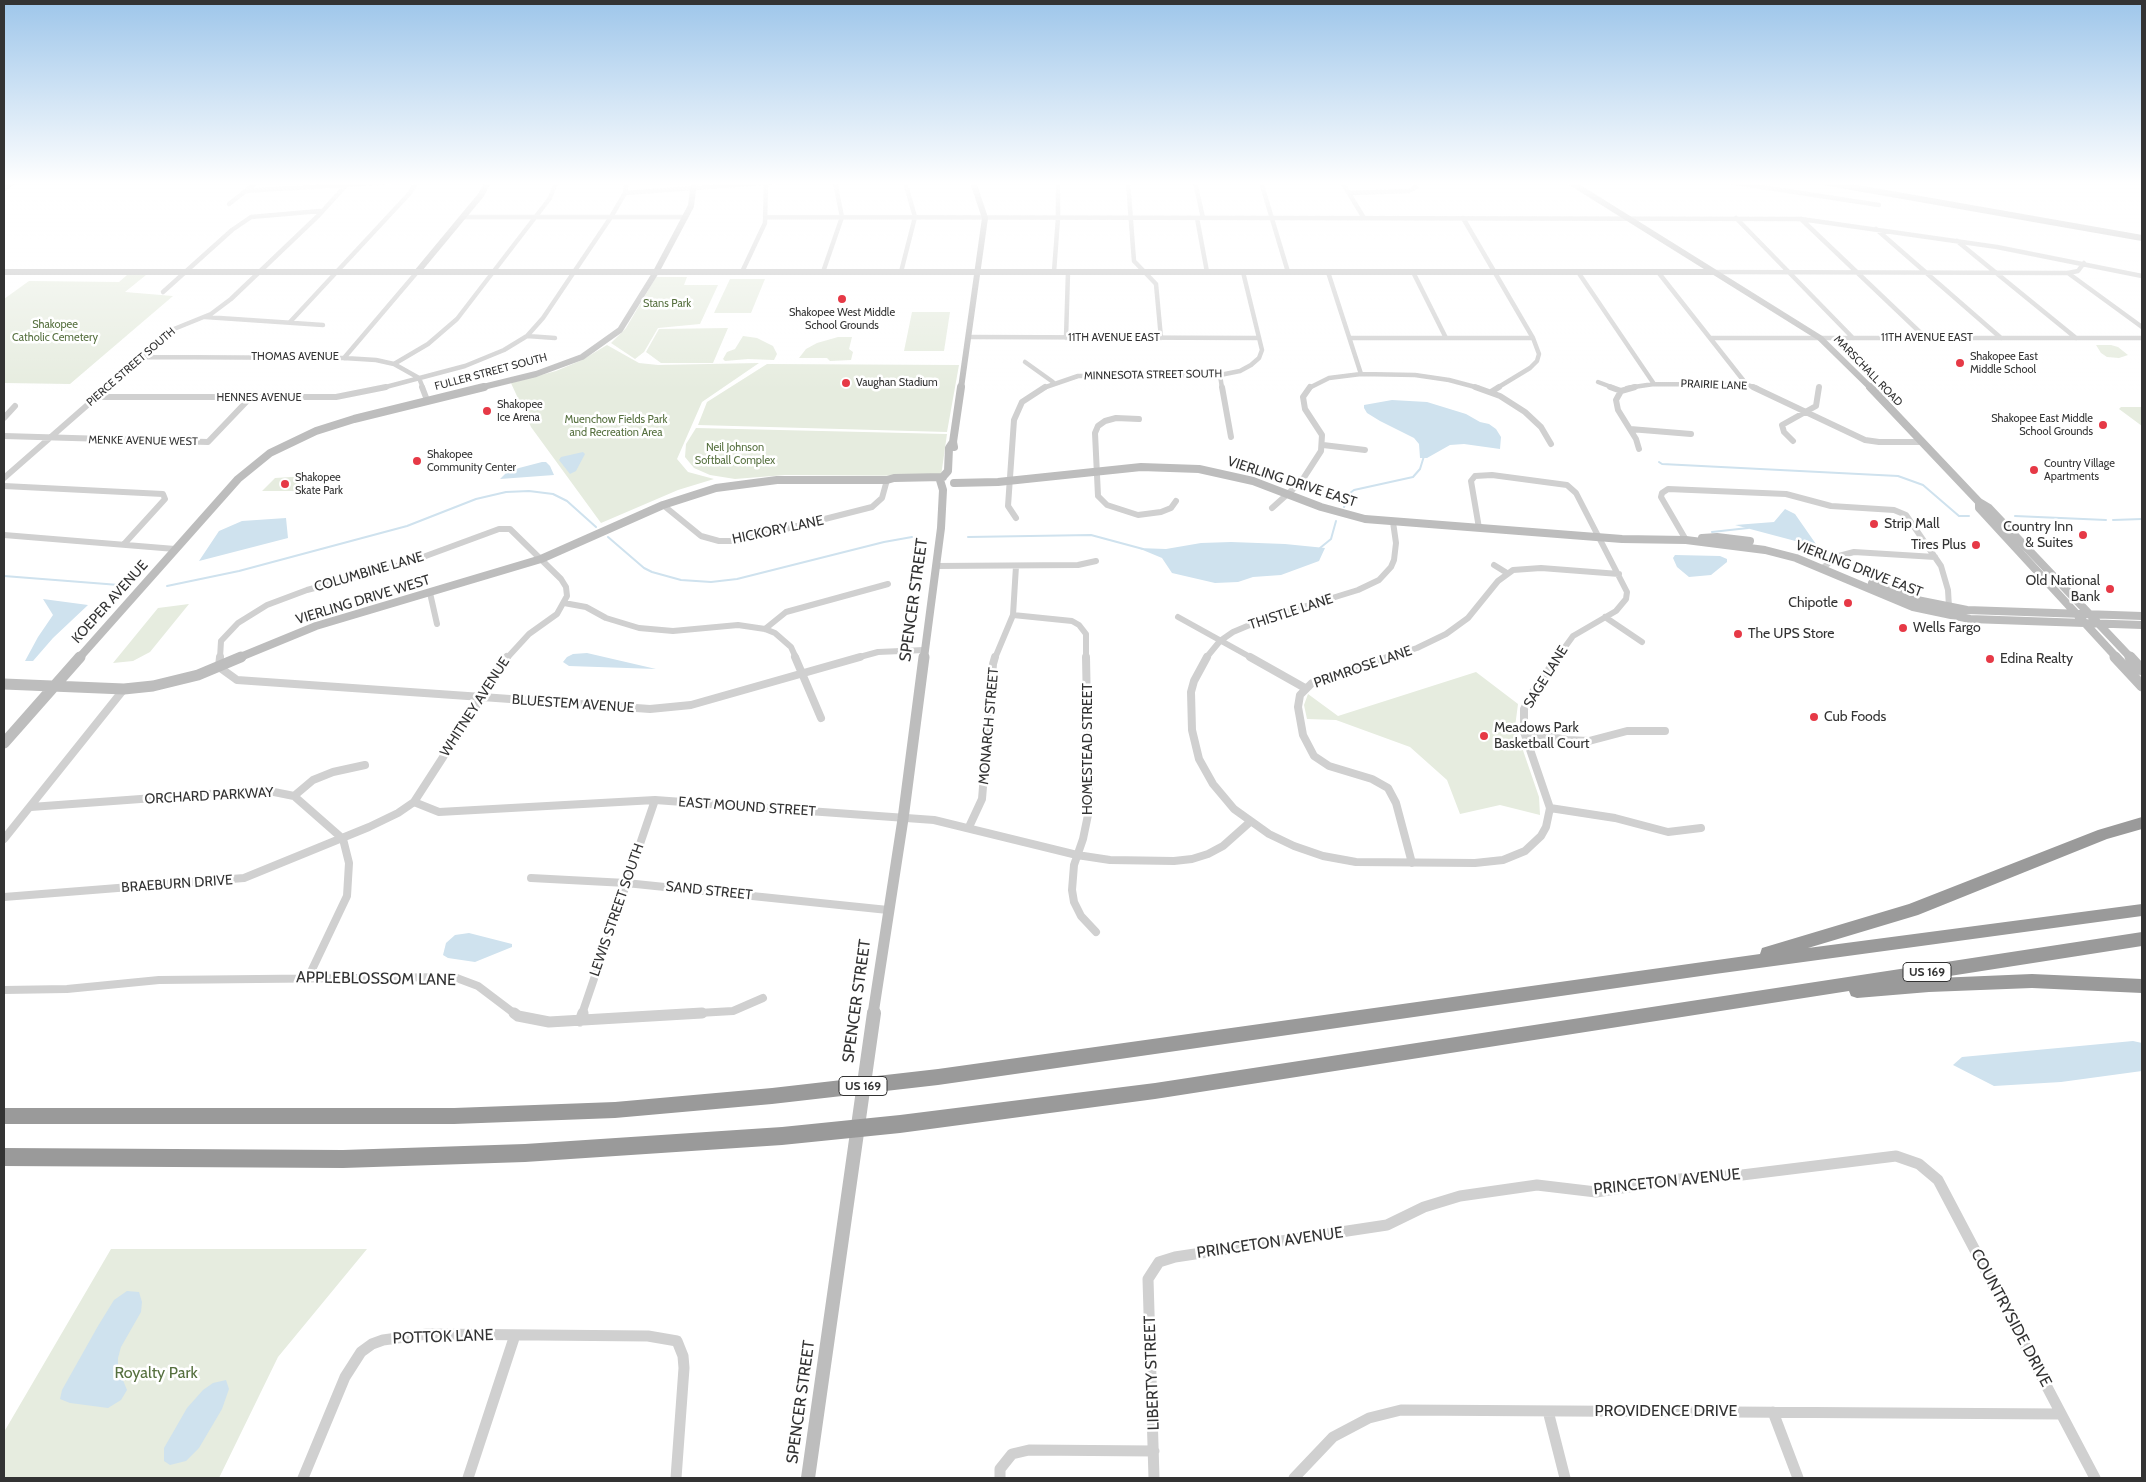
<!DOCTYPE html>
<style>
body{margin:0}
#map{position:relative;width:2146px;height:1482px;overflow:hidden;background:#fff;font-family:Cabin,sans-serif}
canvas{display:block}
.frame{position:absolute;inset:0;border:5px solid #333;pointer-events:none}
</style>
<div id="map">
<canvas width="2146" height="1482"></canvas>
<div class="frame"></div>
</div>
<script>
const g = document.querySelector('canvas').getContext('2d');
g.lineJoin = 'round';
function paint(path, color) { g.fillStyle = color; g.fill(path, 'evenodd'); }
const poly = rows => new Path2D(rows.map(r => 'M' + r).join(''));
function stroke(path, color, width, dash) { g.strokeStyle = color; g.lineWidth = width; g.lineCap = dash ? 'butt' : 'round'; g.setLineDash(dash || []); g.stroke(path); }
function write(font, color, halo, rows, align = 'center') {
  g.font = font + ' Cabin,sans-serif'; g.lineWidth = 5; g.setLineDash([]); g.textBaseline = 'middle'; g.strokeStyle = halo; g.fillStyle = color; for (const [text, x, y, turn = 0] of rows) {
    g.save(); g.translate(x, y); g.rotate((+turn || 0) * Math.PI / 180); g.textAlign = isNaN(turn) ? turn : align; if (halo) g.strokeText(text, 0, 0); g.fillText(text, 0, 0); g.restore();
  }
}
const green = poly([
 [127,275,146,275,125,292,173,296,70,384,4,383,4,299,29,281,119,282],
 [656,277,687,277,684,285,718,285,700,324,658,328,644,352,635,359,611,343,626,328],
 [730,279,765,279,751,313,714,313],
 [912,312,950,312,944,351,904,351],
 [728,328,713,363,661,363,646,352,659,329],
 [743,336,757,338,773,346,777,354,774,360,748,359,725,361,723,359,727,352,735,349],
 [838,337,852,337,849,349,853,352,851,360,830,361,827,358,799,358,806,349,817,343],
 [607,345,639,363,658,365,759,363,702,402,677,459,688,472,714,479,678,490,601,523,531,427,511,383,556,371,582,360],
 [2096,345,2111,345,2118,347,2128,355,2119,358,2107,357,2101,353],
 [767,364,959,365,947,432,698,425,707,402],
 [2121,407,2142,407,2142,426,2119,409],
 [696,428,947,434,941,476,785,475,735,479,710,475,694,468,685,457,686,444],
 [307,476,297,491,262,491,275,478],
 [189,604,150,652,133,661,113,663,158,608],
 [1476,672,1518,704,1515,727,1539,797,1540,815,1500,805,1460,814,1447,780,1410,747,1336,720,1307,719,1304,705,1308,694,1338,716],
 [111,1249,367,1249,278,1357,219,1478,4,1478,4,1432]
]);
const water = poly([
 [1392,400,1427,402,1466,414,1480,422,1489,424,1496,429,1501,437,1500,449,1464,444,1450,445,1427,458,1420,458,1419,444,1414,438,1380,421,1367,413,1364,408,1364,405],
 [583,452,585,454,576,471,570,474,559,460,561,457],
 [542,462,546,462,550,466,554,475,500,479,506,473,519,468],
 [1785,509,1795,514,1818,547,1735,525,1774,522],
 [286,518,288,538,199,561,219,531,242,521],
 [1231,542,1285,544,1325,548,1319,561,1281,575,1253,577,1238,582,1215,583,1172,573,1162,558,1138,548,1166,549,1201,543],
 [1675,555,1720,556,1727,559,1727,562,1711,575,1689,577,1677,567,1673,558],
 [43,599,88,605,53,638,33,661,25,661,38,637,53,615],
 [587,653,656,669,569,666,563,662,567,657,573,654],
 [469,933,512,944,512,947,475,962,448,958,443,955,446,943,455,935],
 [2133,1041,2142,1043,2142,1071,2061,1082,1994,1086,1953,1065,1962,1057],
 [127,1291,139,1292,142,1302,141,1312,121,1347,118,1358,118,1368,127,1390,121,1400,108,1408,70,1403,60,1399,62,1390,98,1326,114,1300],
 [226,1380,229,1389,222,1409,199,1448,186,1461,170,1465,164,1461,164,1448,187,1408,203,1390,213,1383]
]);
const stream = poly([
 [1659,462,1662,464,1898,476,1923,485,1959,516,1969,516],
 [1344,507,1350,493,1354,490,1413,477,1420,469,1424,456],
 [2015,516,2106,520],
 [2113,520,2142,519],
 [1712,532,1748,528],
 [608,537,644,568,652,572,681,580,711,582,737,579,884,542,912,537],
 [968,537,1091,535,1143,549],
 [1320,548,1331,539,1336,521],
 [4,576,119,585],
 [167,586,239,571,407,526,476,499,506,492,529,491,553,494,567,501,596,527]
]);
const streetFar3 = poly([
 [1128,182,1134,261,1156,284,1161,338],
 [1195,182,1203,218],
 [1261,182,1288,272],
 [1342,182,1364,218],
 [1729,182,1879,205],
 [245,191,391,182],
 [625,193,777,182],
 [1349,193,1409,191,1416,187,1414,182],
 [229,204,257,182],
 [464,217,685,217],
 [766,217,1801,219,1997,247,2142,276],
 [1197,218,1207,272],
 [1463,218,1533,338,1539,354,1537,361,1530,368,1497,388],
 [1736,218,1853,338],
 [1801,219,1926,338],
 [1876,229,2001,338],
 [1957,241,2076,338],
 [742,272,765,223,766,182],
 [823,272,842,217,835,182],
 [901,272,915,217,905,182],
 [1054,272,1058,218,1058,182],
 [1328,272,1361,374],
 [1413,272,1446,338],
 [1578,272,1654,384],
 [1658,272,1747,385],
 [1714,272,2068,273,2078,271,2084,263],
 [2068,273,2142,327],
 [163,292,232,230,251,217,320,211],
 [205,317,323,325],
 [290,322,409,194,417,182],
 [527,336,555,338],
 [969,337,1259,338],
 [1066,338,1068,272],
 [1351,338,1533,338],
 [1711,338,2142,338],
 [142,357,344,358,376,360,394,364,419,378,423,388],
 [344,358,418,271],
 [1025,362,1053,382],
 [394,364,428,344,457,319,550,198,556,182],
 [1220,375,1222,388],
 [1598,382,1614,388],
 [107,388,174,329,211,314,231,299,319,215,349,182],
 [382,388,465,366,504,350,527,336,543,318,611,217,625,193,627,182],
 [1043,388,1078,376,1220,375,1240,371,1251,365,1259,358,1262,350,1243,272],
 [1309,388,1329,378,1361,374,1415,375,1449,380,1479,388],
 [1627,388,1654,384,1747,385,1757,388]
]);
const streetFar2 = poly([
 [422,387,427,400],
 [1222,387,1231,437],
 [1475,387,1500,396,1525,412,1541,427,1551,444],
 [1610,387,1621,391],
 [1635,387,1621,391,1616,400,1618,410,1636,439,1639,449],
 [1753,387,1865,440,1879,442,1922,442],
 [1491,392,1499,387],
 [97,397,336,397,386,387],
 [4,418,15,406],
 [1139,419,1116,418,1105,421,1098,426,1095,433,1098,496,1107,505,1138,515,1161,512,1171,508,1176,501],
 [1630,429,1691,434],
 [4,436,208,442,249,399],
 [1793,441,1784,432,1782,425,1816,406,1819,387],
 [1323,445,1365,450],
 [4,478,108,387],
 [4,486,163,494,165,499,125,543],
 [663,505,701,536,719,541,738,541,872,507,882,498,887,480],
 [1272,508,1301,482,1321,451,1322,435,1305,409,1303,397,1310,387],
 [1016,518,1008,506,1014,420,1022,402,1045,387],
 [1479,528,1471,481,1475,476,1492,475,1567,485,1576,493,1627,592,1626,599,1616,611,1573,636,1557,658],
 [4,535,175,549],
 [1686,540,1661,497,1662,493,1668,489,1786,494,1831,506,1894,510,1906,515,1941,566,1948,590,1949,607],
 [1494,565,1507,573],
 [936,566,1078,565,1096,561],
 [1822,569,1835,557,1854,552,1935,557],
 [430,593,437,624],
 [564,603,586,607,606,618,639,628,673,631,738,625,765,629,775,633,791,647,796,658],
 [1013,615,1072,621,1079,625,1086,634,1086,658],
 [1178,617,1252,658],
 [1605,617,1642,642],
 [765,629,786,612,888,584],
 [220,658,221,641,238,623,267,605,307,590,404,564,499,529,510,529,561,579,566,587,567,596,557,614,529,634,507,658],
 [856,658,878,652,924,650],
 [995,658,1013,615,1016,566],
 [1206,658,1220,641,1233,632,1264,619,1358,590,1379,580,1391,567,1394,560,1396,543,1393,522],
 [1386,658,1417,648,1446,634,1468,618,1498,581,1513,570,1541,568,1619,574]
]);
const streetFar1 = poly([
 [220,657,219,667,237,680,482,697],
 [795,657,821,718],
 [1086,657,1089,810,1083,839,1074,865,1072,890,1074,902,1081,916,1096,932],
 [1207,657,1194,681,1191,692,1192,730,1199,759,1213,784,1234,809,1269,834,1294,846,1323,856,1356,862,1475,863,1503,860,1525,851,1541,836,1546,827,1550,808,1524,732,1524,709,1533,692,1558,657],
 [1250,657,1305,688],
 [1390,657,1312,683,1300,695,1298,707,1303,735,1314,756,1329,766,1372,779,1388,788,1396,803,1412,863],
 [482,697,650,709,691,705,860,657],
 [482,697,507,657],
 [1524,732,1567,740,1589,741,1627,731,1665,731],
 [294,796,313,780,333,772,365,765],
 [414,802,439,812,655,800,934,820,1077,855,1110,860,1174,861,1192,859,1208,854,1223,846,1250,822],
 [31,807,264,790,294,796,343,839,349,863,347,896,308,978],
 [1550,808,1615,818,1668,832,1701,828],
 [969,827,982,799,993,664,995,657],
 [4,839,124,689],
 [531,878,626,883,888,910],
 [4,897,244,878,369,827,398,813,414,802,482,697],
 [4,990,67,989,159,980,454,977,478,986,515,1014],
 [582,1014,655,800],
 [681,1014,733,1011,763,998]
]);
const street = poly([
 [514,1013,518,1016,549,1022,702,1013],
 [580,1021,583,1013],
 [1548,1411,1565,1478],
 [1773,1412,1798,1478],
 [303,1478,345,1377,361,1352,372,1344,383,1340,427,1334,648,1336,677,1341,683,1356,684,1368,676,1478],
 [468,1478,515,1335],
 [1000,1478,1000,1469,1012,1454,1029,1450,1154,1451],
 [1154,1478,1148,1279,1159,1262,1175,1257,1387,1225,1424,1207,1460,1196,1537,1185,1596,1192,1679,1179,1742,1175,1896,1156,1919,1164,1938,1180,2095,1478],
 [1294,1478,1333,1437,1369,1418,1401,1410,2061,1414]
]);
const secondaryFar3 = poly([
 [1570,182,1820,338,1871,388],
 [1823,182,2142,238],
 [4,188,12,182],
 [418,271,481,195,488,182],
 [4,272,1714,272],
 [479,388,536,374,582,357,620,330,656,272,691,206,694,182],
 [961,388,985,218,973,182]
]);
const secondaryFar2 = poly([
 [1870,387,1979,502,1989,508,2131,658],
 [954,447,953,442,961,387],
 [954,483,998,482,1141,467,1199,469,1253,481,1321,507,1365,519,1622,539,1686,540,1765,550,1796,558,1913,607,1970,619,2142,625],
 [1979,502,1979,508,2117,658],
 [1702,538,1717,537,1750,541],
 [1872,583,1917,600,1967,610,2142,616],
 [79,658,238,479,270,453,316,431,354,419,484,387],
 [238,658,316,626,541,559,663,505,716,488,777,480,887,480,894,478,943,477],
 [924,658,941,528,943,490,940,480,948,471,949,448,953,442]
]);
const secondaryFar1 = poly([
 [2115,657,2142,686],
 [2130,657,2142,670],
 [4,684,124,689,153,686,198,675,241,657],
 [4,743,80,657],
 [873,1014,903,819,924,657]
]);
const secondary = poly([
 [808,1478,874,1013]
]);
const highway = poly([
 [2142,817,2142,829,2107,839,1918,915,1808,948,2142,904,2142,916,1715,974,938,1085,772,1104,615,1118,454,1124,4,1124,4,1108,454,1108,615,1102,772,1088,938,1069,1760,954,1762,948,1909,904,2098,830,2142,817],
 [2142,932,2142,946,1937,978,2032,974,2142,979,2142,993,2032,988,1929,992,1857,998,1851,996,1849,991,1155,1099,900,1133,782,1145,525,1162,343,1168,4,1166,4,1148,343,1150,525,1144,782,1127,900,1115,1155,1083,2142,932]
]);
const markers = [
 [842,299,5,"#e63946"],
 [1960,363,5,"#e63946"],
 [846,383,5,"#e63946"],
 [487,411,5,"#e63946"],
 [2103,425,5,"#e63946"],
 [417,461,5,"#e63946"],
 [2034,470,5,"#e63946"],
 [285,484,5,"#e63946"],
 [1874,524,5,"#e63946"],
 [2083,535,5,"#e63946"],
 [1976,545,5,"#e63946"],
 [2110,589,5,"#e63946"],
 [1848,603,5,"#e63946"],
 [1903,628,5,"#e63946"],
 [1738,634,5,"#e63946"],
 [1990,659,5,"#e63946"],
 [1814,717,5,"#e63946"],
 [1484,736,5,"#e63946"]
];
const farParknames = [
 ["Stans Park",667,304],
 ["Shakopee",55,325],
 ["Catholic Cemetery",55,338],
 ["Muenchow Fields Park",616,420],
 ["and Recreation Area",616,433],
 ["Neil Johnson",735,448],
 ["Softball Complex",735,461]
];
const farPoinames = [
 ["Shakopee West Middle",842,313,"center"],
 ["School Grounds",842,326,"center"],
 ["Shakopee East",1970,357],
 ["Middle School",1970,370],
 ["Vaughan Stadium",856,383],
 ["Shakopee",497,405],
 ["Ice Arena",497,418],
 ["Shakopee East Middle",2093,419,"right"],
 ["School Grounds",2093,432,"right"],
 ["Shakopee",427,455],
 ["Community Center",427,468],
 ["Country Village",2044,464],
 ["Apartments",2044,477],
 ["Shakopee",295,478],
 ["Skate Park",295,491]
];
const farStreetnames = [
 ["11TH AVENUE EAST",1114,338],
 ["11TH AVENUE EAST",1927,338],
 ["THOMAS AVENUE",295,357],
 ["PIERCE STREET SOUTH",131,367,-41],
 ["MARSCHALL ROAD",1868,371,46],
 ["FULLER STREET SOUTH",491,372,-15],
 ["MINNESOTA STREET SOUTH",1153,375,-1],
 ["PRAIRIE LANE",1714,385,2],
 ["HENNES AVENUE",259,398],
 ["MENKE AVENUE WEST",143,441,1]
];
const shields = [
 [1927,972,48],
 [863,1086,48]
];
const shieldNames = [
 ["US 169",1927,972],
 ["US 169",863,1086]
];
const streetNames = [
 ["VIERLING DRIVE EAST",1292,482,18],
 ["HICKORY LANE",778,530,-12],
 ["VIERLING DRIVE EAST",1859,569,21],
 ["COLUMBINE LANE",369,572,-16],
 ["VIERLING DRIVE WEST",363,600,-17],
 ["KOEPER AVENUE",110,602,-48],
 ["THISTLE LANE",1291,612,-18],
 ["PRIMROSE LANE",1363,667,-19],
 ["SAGE LANE",1546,677,-58],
 ["BLUESTEM AVENUE",573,704,4],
 ["WHITNEY AVENUE",475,707,-57],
 ["MONARCH STREET",989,726,-85],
 ["HOMESTEAD STREET",1088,749,-90],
 ["ORCHARD PARKWAY",209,796,-3],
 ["EAST MOUND STREET",747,807,4],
 ["BRAEBURN DRIVE",177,884,-4],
 ["SAND STREET",709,891,6],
 ["LEWIS STREET SOUTH",617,910,-71]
];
const poiNames = [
 ["Strip Mall",1884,524],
 ["Country Inn",2073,527,"right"],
 ["& Suites",2073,543,"right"],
 ["Tires Plus",1966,545,"right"],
 ["Old National",2100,581,"right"],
 ["Bank",2100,597,"right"],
 ["Chipotle",1838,603,"right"],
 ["Wells Fargo",1913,628],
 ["The UPS Store",1748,634],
 ["Edina Realty",2000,659],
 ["Cub Foods",1824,717],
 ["Meadows Park",1494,728],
 ["Basketball Court",1494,744]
];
const nearStreetnames = [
 ["SPENCER STREET",914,600,-82],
 ["APPLEBLOSSOM LANE",376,979,1],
 ["SPENCER STREET",857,1001,-82],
 ["PRINCETON AVENUE",1667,1182,-6],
 ["PRINCETON AVENUE",1270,1243,-8],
 ["COUNTRYSIDE DRIVE",2011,1318,62],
 ["POTTOK LANE",443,1337,-2],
 ["LIBERTY STREET",1152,1373,-92],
 ["SPENCER STREET",801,1402,-82],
 ["PROVIDENCE DRIVE",1666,1411]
];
const nearParknames = [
 ["Royalty Park",156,1373]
];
paint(green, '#e6ecdf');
paint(water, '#cfe2ee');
stroke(stream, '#cfe2ee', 2);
stroke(streetFar3, '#d0d0d0', 4.5);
stroke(streetFar2, '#d0d0d0', 6);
stroke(streetFar1, '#d0d0d0', 8);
stroke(street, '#d0d0d0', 11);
stroke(secondaryFar3, '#bdbdbd', 6);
stroke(secondaryFar2, '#bdbdbd', 8);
stroke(secondaryFar1, '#bdbdbd', 11);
stroke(secondary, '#bdbdbd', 14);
paint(highway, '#9a9a9a');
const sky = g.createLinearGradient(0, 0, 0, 390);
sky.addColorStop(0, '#9ec6ea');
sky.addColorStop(0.47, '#fff');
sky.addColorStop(1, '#ffffff00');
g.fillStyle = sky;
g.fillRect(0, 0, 2146, 390);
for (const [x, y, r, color] of markers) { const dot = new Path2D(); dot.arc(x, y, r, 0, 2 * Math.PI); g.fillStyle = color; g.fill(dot); stroke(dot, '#fff', 2); }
write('11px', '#56703f', '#fff', farParknames);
write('11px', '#333', '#fff', farPoinames, 'left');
write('11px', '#333', '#fff', farStreetnames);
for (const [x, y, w] of shields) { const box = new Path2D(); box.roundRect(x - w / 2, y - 9.5, w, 19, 4); g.fillStyle = '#fff'; g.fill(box); stroke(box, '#333', 1); }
write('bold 12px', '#333', null, shieldNames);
write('14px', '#333', '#fff', streetNames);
write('14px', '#333', '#fff', poiNames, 'left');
write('16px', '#333', '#fff', nearStreetnames);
write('16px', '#56703f', '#fff', nearParknames);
</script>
